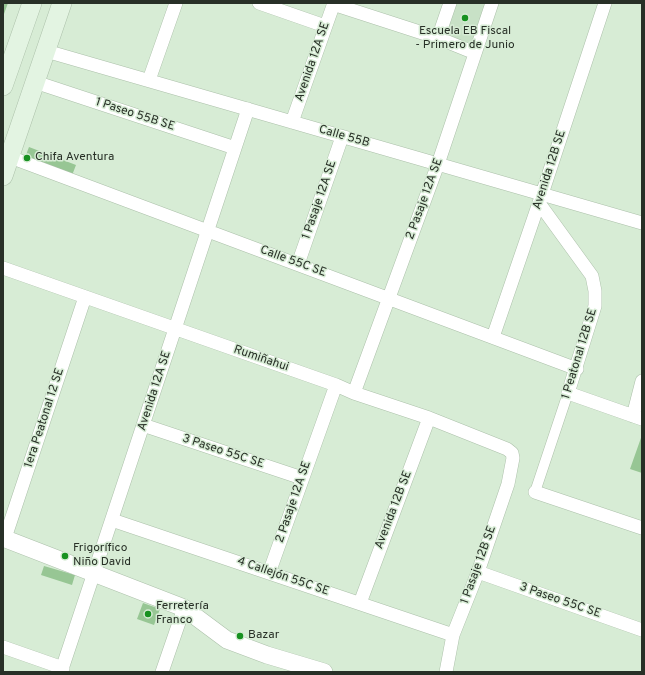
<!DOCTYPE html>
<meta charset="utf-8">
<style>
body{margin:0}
#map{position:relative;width:645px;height:675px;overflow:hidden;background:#d7ecd5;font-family:Overpass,sans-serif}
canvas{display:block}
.frame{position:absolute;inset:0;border:4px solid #283027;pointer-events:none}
</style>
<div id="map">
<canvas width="645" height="675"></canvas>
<div class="frame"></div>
</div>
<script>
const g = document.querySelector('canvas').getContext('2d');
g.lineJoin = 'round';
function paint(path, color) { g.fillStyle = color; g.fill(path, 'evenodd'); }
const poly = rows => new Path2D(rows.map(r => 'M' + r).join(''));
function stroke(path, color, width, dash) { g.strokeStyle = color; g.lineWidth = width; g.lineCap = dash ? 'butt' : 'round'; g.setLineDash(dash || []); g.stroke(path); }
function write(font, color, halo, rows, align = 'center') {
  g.font = font + ' Overpass,sans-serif'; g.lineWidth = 3; g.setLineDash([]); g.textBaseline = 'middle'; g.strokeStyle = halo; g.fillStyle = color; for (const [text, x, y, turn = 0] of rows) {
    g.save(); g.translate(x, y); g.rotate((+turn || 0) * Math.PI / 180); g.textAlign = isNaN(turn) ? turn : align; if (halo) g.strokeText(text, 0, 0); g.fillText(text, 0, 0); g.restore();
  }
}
const built = poly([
 [453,3,488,3,472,44,442,34]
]);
const building = poly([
 [3,3,8,3,4,14,3,14],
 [29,147,76,165,71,178,24,160],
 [642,435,642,473,630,469],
 [44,566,75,575,72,585,41,575],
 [143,603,160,609,154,625,137,619]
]);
const pedestrian = poly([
 [535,492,568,393]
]);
const minor = poly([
 [259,3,325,26],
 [333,4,438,38,475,53],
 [438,38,450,3],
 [46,51,642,223],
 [149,80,176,3],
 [35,82,235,148],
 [292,122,334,3],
 [10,157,577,369],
 [539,203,592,276,595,291,595,306,568,393,642,419],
 [298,264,342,137],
 [3,268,336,385,354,393,429,418,507,449,512,453,513,458,508,484,478,572,453,635,446,672],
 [493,337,542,194,605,3],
 [354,393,438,164,492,3],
 [633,416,642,381],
 [143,425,302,478],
 [535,492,642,528],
 [112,520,453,635],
 [5,538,85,297],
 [478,572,642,630],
 [269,573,336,385],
 [360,603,429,418],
 [3,647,63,668],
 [61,672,248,109],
 [162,672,184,608]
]);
const tertiary = poly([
 [3,538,184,608,227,640,267,655,324,672]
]);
const secondary = poly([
 [3,86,32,3],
 [3,176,62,3]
]);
const markers = [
 [465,18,4,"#179120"],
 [27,158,4,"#179120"],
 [65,556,4,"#179120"],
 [148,614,4,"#179120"],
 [240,636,4,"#179120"]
];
const poiNames = [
 ["Escuela EB Fiscal",465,32,"center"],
 ["- Primero de Junio",465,46,"center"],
 ["Chifa Aventura",35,158],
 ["Frigorífico",73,549],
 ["Niño David",73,563],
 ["Ferretería",156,607],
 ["Franco",156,621],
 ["Bazar",248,636]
];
const streetNames = [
 ["Avenida 12A SE",313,62,-71],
 ["1 Paseo 55B SE",135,115,18],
 ["Calle 55B",344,137,16],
 ["Avenida 12B SE",550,170,-72],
 ["2 Pasaje 12A SE",425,199,-70],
 ["1 Pasaje 12A SE",320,200,-71],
 ["Calle 55C SE",293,262,20],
 ["1 Peatonal 12B SE",580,354,-73],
 ["Rumiñahui",261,359,19],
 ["Avenida 12A SE",155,391,-72],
 ["1era Peatonal 12 SE",45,418,-72],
 ["3 Paseo 55C SE",223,452,18],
 ["2 Pasaje 12A SE",294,502,-71],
 ["Avenida 12B SE",394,510,-69],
 ["1 Pasaje 12B SE",479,565,-70],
 ["4 Callejón 55C SE",283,577,19],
 ["3 Paseo 55C SE",560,601,19]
];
paint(built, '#c8e1c6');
paint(building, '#97c694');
stroke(pedestrian, '#acc0aa', 11);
stroke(minor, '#acc0aa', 14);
stroke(tertiary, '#acc0aa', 18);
stroke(secondary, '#acc0aa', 20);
stroke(pedestrian, '#fff', 10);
stroke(minor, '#fff', 13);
stroke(tertiary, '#fff', 17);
stroke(secondary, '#e3f4e2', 19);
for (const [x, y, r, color] of markers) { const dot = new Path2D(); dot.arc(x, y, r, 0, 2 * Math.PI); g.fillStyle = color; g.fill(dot); stroke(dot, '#d7ecd5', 1.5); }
write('12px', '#283027', '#d7ecd5', poiNames, 'left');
write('12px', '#283027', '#d7ecd5', streetNames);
</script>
